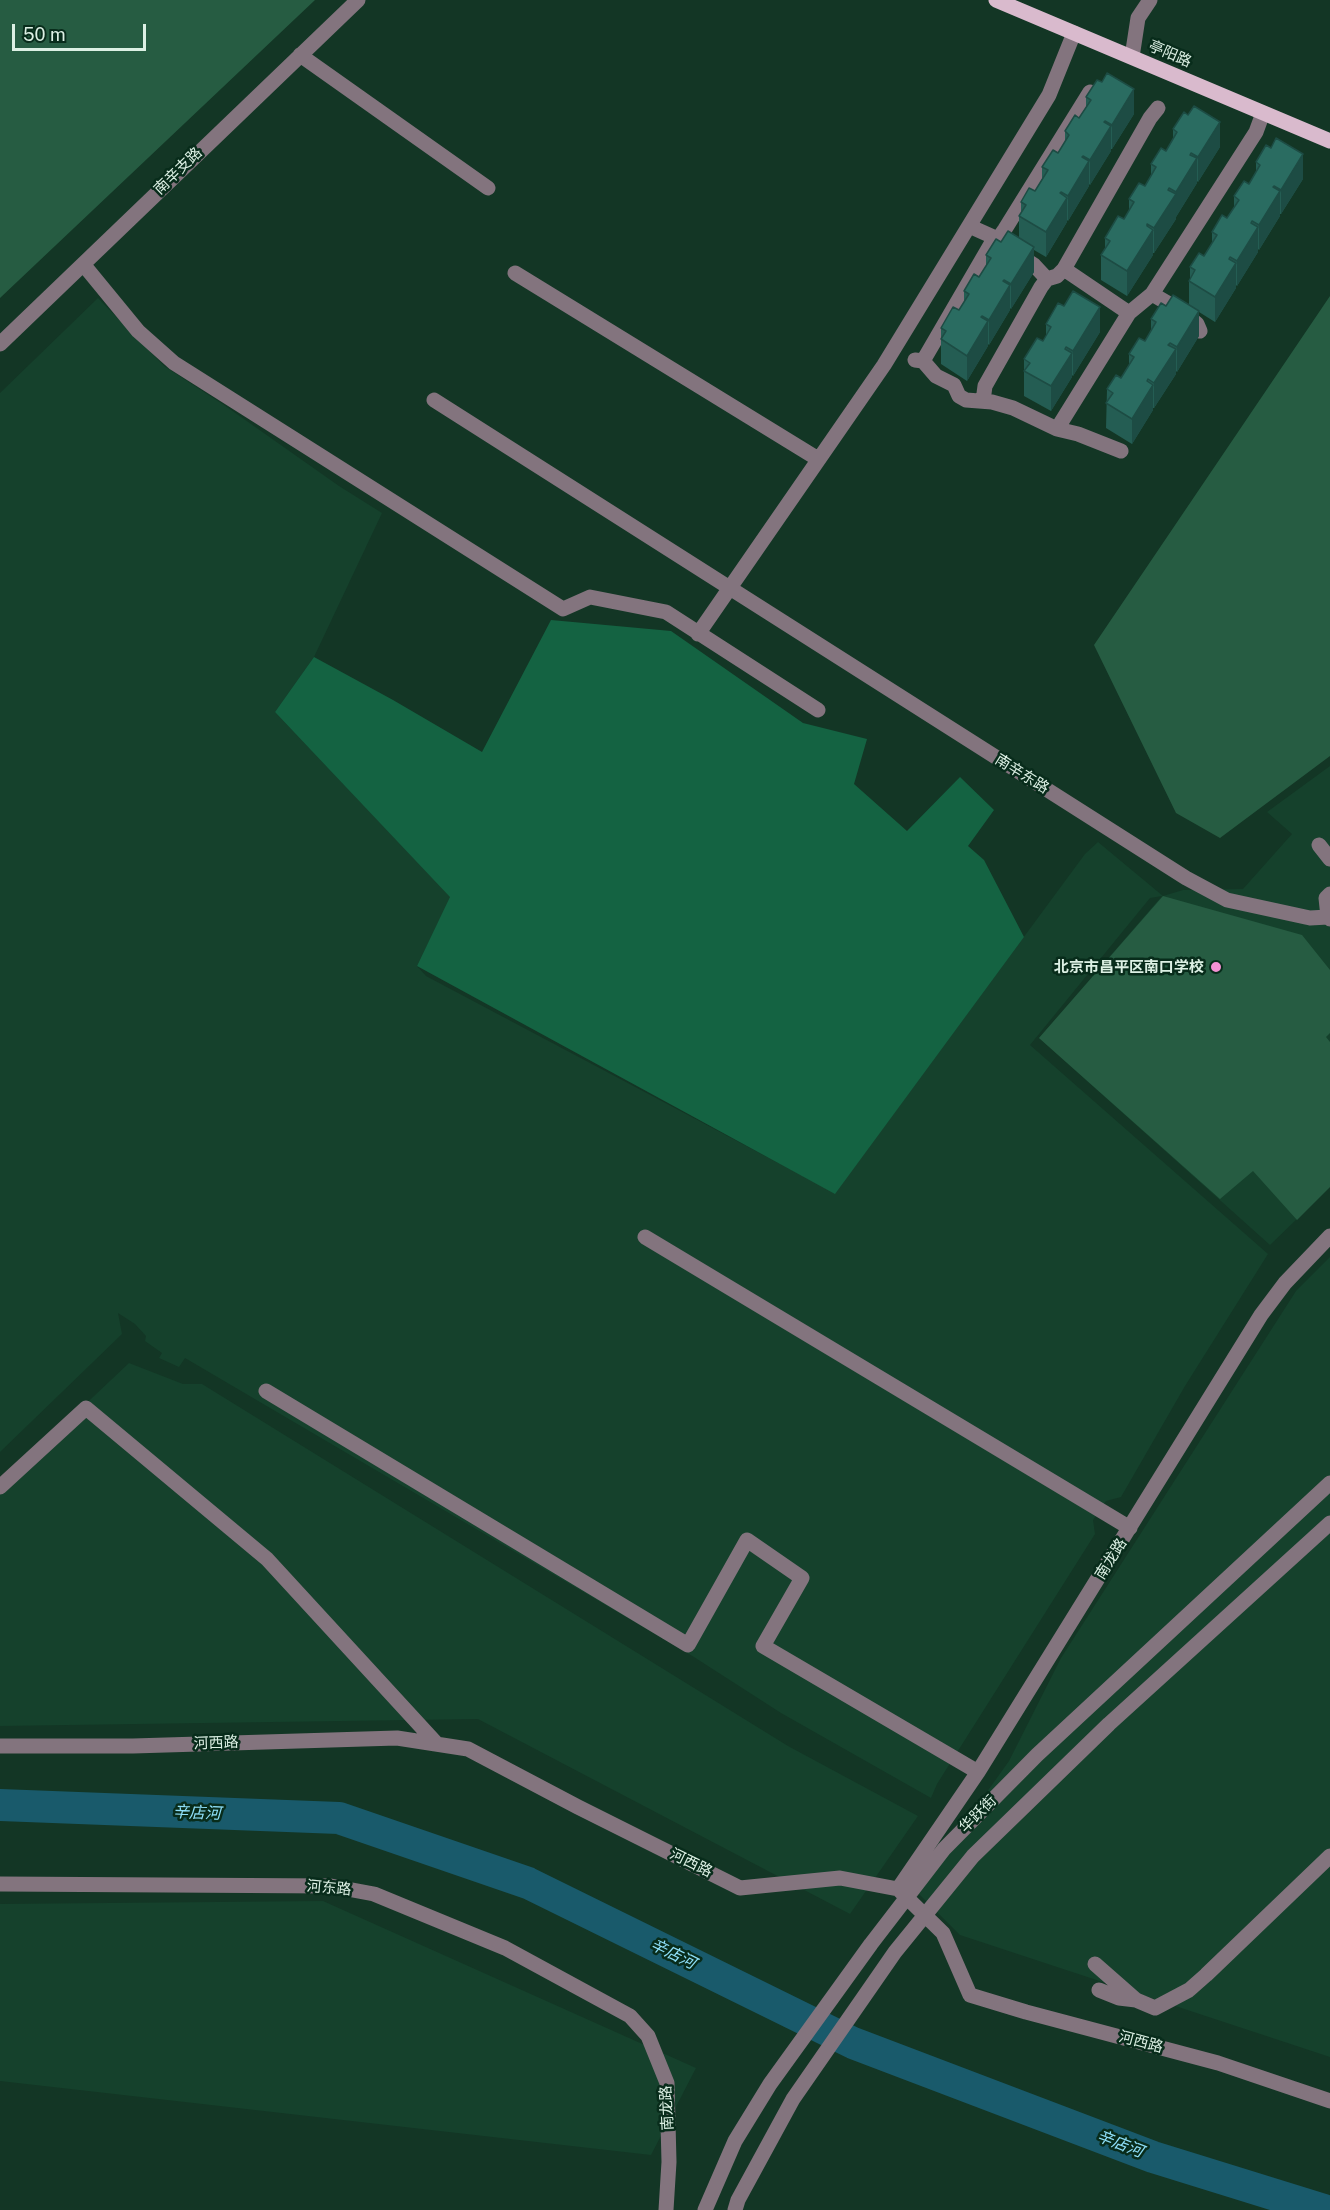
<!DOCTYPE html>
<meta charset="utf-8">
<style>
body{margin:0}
#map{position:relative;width:1330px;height:2210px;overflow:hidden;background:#133625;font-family:"Public Sans",sans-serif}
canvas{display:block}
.scale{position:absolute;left:12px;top:24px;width:134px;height:27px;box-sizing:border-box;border:3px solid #dcf0e4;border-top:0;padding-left:8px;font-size:18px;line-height:21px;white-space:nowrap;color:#dcf0e4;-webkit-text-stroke:4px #082c1b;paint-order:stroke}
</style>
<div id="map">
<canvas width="1330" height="2210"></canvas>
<div class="scale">50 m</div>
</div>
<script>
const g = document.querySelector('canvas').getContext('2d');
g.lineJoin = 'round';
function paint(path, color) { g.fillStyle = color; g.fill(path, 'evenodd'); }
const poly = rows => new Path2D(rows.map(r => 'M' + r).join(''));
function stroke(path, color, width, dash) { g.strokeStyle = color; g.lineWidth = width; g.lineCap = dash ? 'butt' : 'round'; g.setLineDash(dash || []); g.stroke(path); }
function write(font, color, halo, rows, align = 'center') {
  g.font = font + ' "Public Sans","Noto Sans SC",sans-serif'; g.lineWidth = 5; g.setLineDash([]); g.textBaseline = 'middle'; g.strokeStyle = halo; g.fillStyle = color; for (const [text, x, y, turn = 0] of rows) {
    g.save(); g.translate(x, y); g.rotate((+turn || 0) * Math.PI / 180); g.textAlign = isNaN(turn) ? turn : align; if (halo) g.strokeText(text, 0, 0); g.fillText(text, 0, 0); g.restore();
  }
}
const built = poly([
 [98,298,164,366,224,405,339,486,382,513,314,657,275,712,451,897,417,966,426,976,835,1193,1085,854,1098,842,1163,896,1183,890,1243,889,1292,834,1267,812,1330,766,1330,1187,1270,1245,1039,1038,1162,896,1150,898,1030,1045,1268,1254,1185,1386,1121,1497,1106,1501,1093,1520,1095,1534,937,1784,931,1798,781,1713,694,1657,185,1358,179,1367,159,1358,162,1353,145,1341,146,1336,135,1324,118,1313,122,1334,0,1452,0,393],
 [1330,1257,1330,2057,960,1935,916,1891,1009,1761,1061,1658,1296,1291],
 [129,1363,183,1384,202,1384,788,1746,918,1816,850,1914,478,1719,0,1726,0,1485],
 [323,1901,696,2068,651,2155,0,2081,0,1904]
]);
const green = poly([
 [0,0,315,0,0,298],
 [1330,296,1330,756,1220,838,1176,813,1094,645],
 [1163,896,1302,935,1330,970,1330,1033,1326,1037,1330,1042,1330,1187,1297,1220,1253,1171,1220,1199,1039,1038]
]);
const forest = poly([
 [551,620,671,631,803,723,867,739,854,784,907,831,960,777,994,810,968,846,984,860,1024,937,835,1194,417,966,450,897,275,712,314,657,393,700,482,752]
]);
const river = poly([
 [0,1805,339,1818,528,1883,853,2043,1153,2157,1324,2210]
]);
const minor = poly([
 [300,55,488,188],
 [1132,57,1138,18,1150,0],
 [969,226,998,239,1011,248,1014,252,1034,265,1047,279],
 [83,264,138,331,174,363,563,609,590,597,666,612,818,710],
 [1064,269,1129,313],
 [515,273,818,459],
 [1152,294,1183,312,1197,324,1200,331],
 [0,344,358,0],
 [915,360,923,361,936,376,954,385,959,396,966,400,992,402,1013,408,1057,429,1078,434,1121,451],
 [923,361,991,244,998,239,1005,229,1090,92],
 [434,400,1186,878,1227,900,1310,918,1328,917,1330,919],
 [983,401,985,386,1041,287,1047,279,1057,276,1064,269,1150,118,1158,108],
 [1057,429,1129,313,1152,294,1256,132,1263,113],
 [698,634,884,365,1049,95,1074,33],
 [1319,845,1330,859],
 [1328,917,1326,898,1330,894],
 [645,1237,1130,1528],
 [266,1391,688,1645,747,1540,802,1578,763,1646,978,1772],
 [0,1487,86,1408,267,1559,437,1744],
 [0,1746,133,1746,397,1738,468,1749,578,1807,740,1888,840,1878,898,1889,943,1933,970,1995,1026,2012,1218,2063,1330,2101],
 [0,1884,331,1886,374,1894,505,1948,630,2016,648,2036,667,2083,669,2162,666,2210],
 [898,1889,978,1772,1261,1315,1285,1283,1330,1236],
 [1095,1964,1136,2000,1155,2008,1189,1990,1206,1975,1330,1856],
 [1099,1990,1119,1998,1136,2000],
 [705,2210,735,2141,770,2084,871,1944,944,1849,1037,1755,1330,1483],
 [735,2210,738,2200,793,2099,895,1952,973,1856,1109,1724,1330,1523]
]);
const major = poly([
 [996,0,1330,141]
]);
const wall = poly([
 [1086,97,1134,114,1112,149,1111,149,1111,151,1090,185,1089,184,1089,186,1068,221,1067,220,1067,222,1046,257,1034,250,1034,272,1011,309,1010,308,1010,310,989,345,988,344,988,346,967,381,941,364,941,328,959,310,964,302,964,291,979,277,986,266,986,255,1001,242,1019,239,1019,216,1021,214,1021,202,1035,191,1042,179,1042,167,1058,153,1065,142,1065,131,1079,118,1086,107],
 [1173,129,1220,147,1198,182,1197,181,1197,183,1176,217,1176,219,1154,253,1153,253,1153,255,1127,296,1101,280,1101,255,1105,250,1105,238,1124,219,1129,211,1129,199,1145,186,1151,175,1151,164,1166,151,1173,140],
 [1256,162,1303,179,1281,214,1280,214,1280,216,1259,250,1258,249,1258,252,1237,286,1236,285,1236,288,1215,322,1199,312,1199,336,1177,372,1176,371,1176,374,1154,408,1153,408,1153,410,1132,444,1106,428,1107,389,1121,378,1129,366,1129,354,1145,341,1151,330,1151,319,1166,306,1189,304,1189,281,1190,279,1190,267,1204,256,1212,244,1212,232,1227,218,1234,208,1234,196,1249,184,1256,173],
 [1064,306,1100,332,1073,376,1072,375,1072,377,1051,411,1024,396,1024,359,1043,341,1046,336,1046,324]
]);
const shadedWall = poly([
 [1134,89,1134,114,1112,149,1112,125],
 [1105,121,1105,136,1111,126,1111,151,1090,185,1090,160],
 [1220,122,1220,147,1198,182,1198,157],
 [1191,153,1191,168,1197,158,1197,183,1176,217,1176,192],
 [1303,154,1303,179,1281,214,1281,190],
 [1083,156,1083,171,1089,161,1089,186,1068,221,1068,196],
 [1274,186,1274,201,1280,191,1280,216,1259,250,1259,225],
 [1169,188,1169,204,1176,194,1176,219,1154,253,1154,228],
 [1061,192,1061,207,1067,198,1067,222,1046,257,1046,232],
 [1252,221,1252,237,1258,227,1258,252,1237,286,1237,261],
 [1147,224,1147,239,1153,230,1153,255,1127,296,1127,271],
 [1034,247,1034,272,1011,309,1011,284],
 [1230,257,1230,272,1236,263,1236,288,1215,322,1215,297],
 [1004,280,1004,295,1010,285,1010,310,989,345,989,320],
 [1100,307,1100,332,1073,376,1073,351],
 [1199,311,1199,336,1177,372,1177,347],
 [982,316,982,330,988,321,988,346,967,381,967,356],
 [1170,343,1170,358,1176,349,1176,374,1154,408,1154,383],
 [1066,347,1066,362,1072,353,1072,377,1051,411,1051,386],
 [1148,379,1148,394,1153,385,1153,410,1132,444,1132,419]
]);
const building = poly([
 [1107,73,1134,89,1112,125,1105,121,1104,122,1111,126,1090,160,1083,156,1082,157,1089,161,1068,196,1061,192,1060,193,1067,198,1046,232,1019,216,1026,205,1021,202,1029,188,1035,191,1048,170,1042,167,1053,150,1058,153,1069,135,1065,131,1075,115,1079,118,1091,100,1086,97,1097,80,1102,82,1107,73],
 [1194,106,1220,122,1198,157,1191,153,1190,155,1197,158,1176,192,1169,188,1168,190,1176,194,1154,228,1147,224,1147,226,1153,230,1127,271,1101,255,1110,241,1105,238,1118,216,1124,219,1134,202,1129,199,1139,183,1145,186,1156,167,1151,164,1161,148,1166,151,1177,132,1173,129,1184,112,1188,115,1194,106],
 [1276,138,1303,154,1281,190,1274,186,1273,187,1280,191,1259,225,1252,221,1251,223,1258,227,1237,261,1230,257,1229,259,1236,263,1215,297,1189,281,1195,270,1190,267,1199,253,1204,256,1217,235,1212,232,1222,215,1227,218,1239,200,1234,196,1244,181,1249,184,1260,165,1256,162,1266,145,1271,148,1276,138],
 [1008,231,1034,247,1011,284,1004,280,1003,281,1010,285,989,320,982,316,981,317,988,321,967,356,941,339,946,331,941,328,953,307,959,310,969,294,964,291,974,274,979,277,991,258,986,255,996,239,1001,242,1008,231],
 [1073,291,1100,307,1073,351,1066,347,1065,349,1072,353,1051,386,1024,371,1030,363,1024,359,1037,338,1043,341,1051,327,1046,324,1058,303,1064,306,1073,291],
 [1173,295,1199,311,1177,347,1170,343,1168,345,1176,349,1154,383,1148,379,1147,381,1153,385,1132,419,1106,403,1113,393,1107,389,1116,375,1121,378,1134,357,1129,354,1139,338,1145,341,1156,322,1151,319,1161,303,1166,306,1173,295]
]);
const markers = [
 [1216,967,6,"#f491d4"]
];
const streetNames = [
 ["亭阳路",1170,54,23],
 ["南辛支路",178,171,-44],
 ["南辛东路",1022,774,32],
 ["南龙路",1111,1559,-58],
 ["河西路",216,1743,-2],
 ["华跃街",978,1814,-45],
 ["河西路",691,1863,26],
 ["河东路",329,1888,5],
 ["河西路",1141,2042,15],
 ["南龙路",667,2108,-93]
];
const poiNames = [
 ["北京市昌平区南口学校",1204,967]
];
const waterNames = [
 ["辛店河",197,1813,2],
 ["辛店河",673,1954,26],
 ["辛店河",1120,2144,21]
];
paint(built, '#15412c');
paint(green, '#265c42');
paint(forest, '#146342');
stroke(river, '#195a6b', 32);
stroke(minor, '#83747e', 15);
stroke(major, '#d9bacd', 15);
paint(wall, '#245d53');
paint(shadedWall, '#1d4c44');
paint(building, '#2a6c61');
stroke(building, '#1d4c44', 1.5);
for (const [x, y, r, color] of markers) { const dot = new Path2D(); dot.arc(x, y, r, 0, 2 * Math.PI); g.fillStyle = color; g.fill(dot); stroke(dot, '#082c1b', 2); }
write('15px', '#dcf0e4', '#082c1b', streetNames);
write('bold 15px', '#dcf0e4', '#082c1b', poiNames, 'right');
write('italic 16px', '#8fe0fa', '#082c1b', waterNames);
</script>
